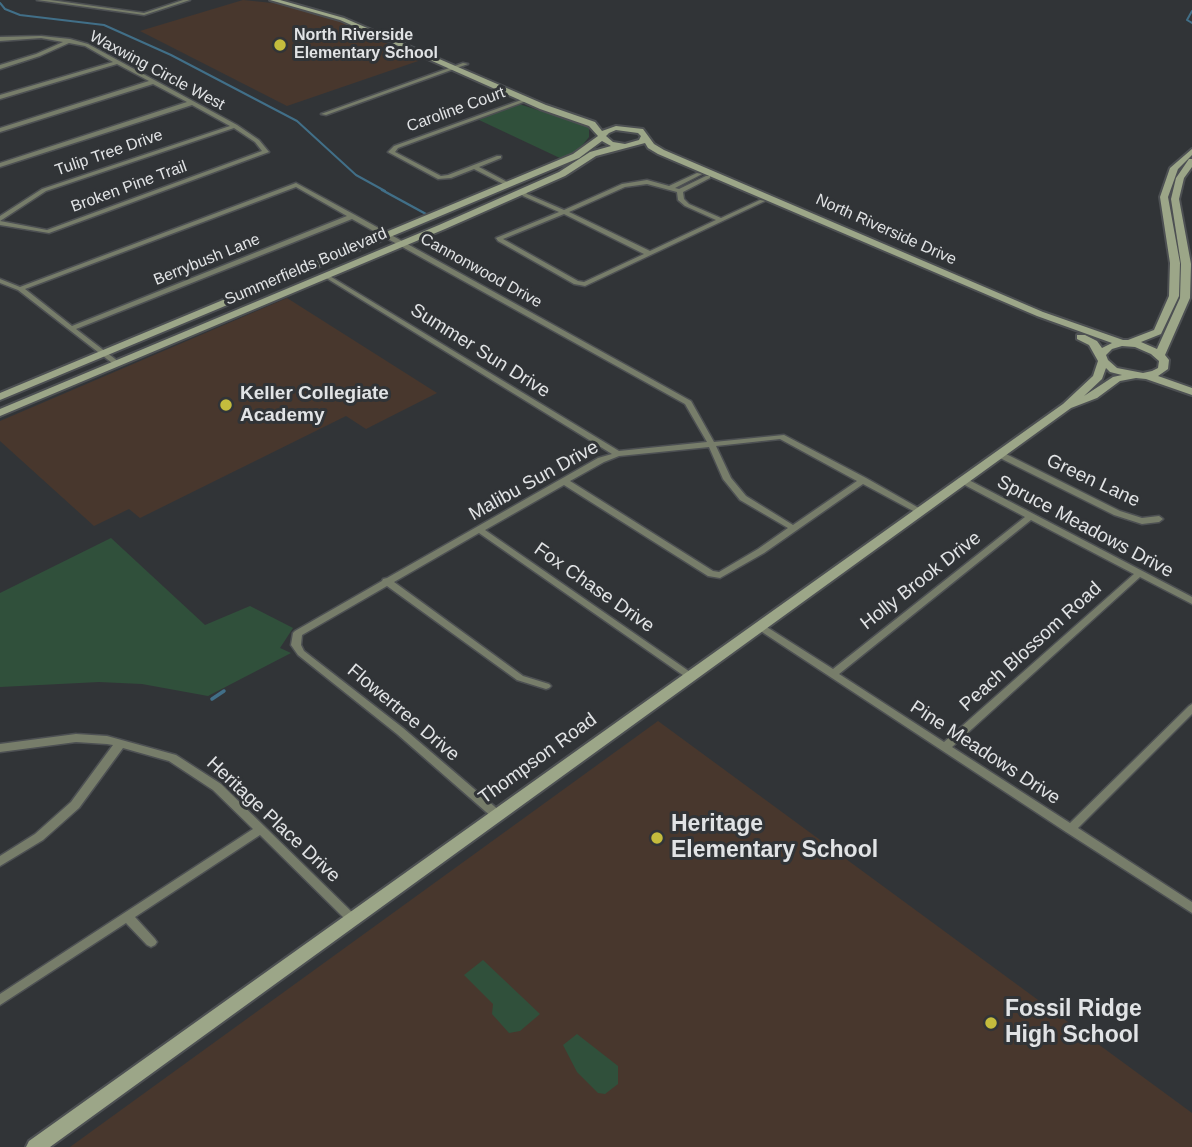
<!DOCTYPE html>
<style>
body{margin:0}
canvas{display:block;background:#313437}
</style>
<canvas width="1192" height="1147"></canvas>
<script>
const g = document.querySelector('canvas').getContext('2d');
g.lineJoin = 'round';
function paint(path, color) { g.fillStyle = color; g.fill(path, 'evenodd'); }
const poly = rows => new Path2D(rows.map(r => 'M' + r).join(''));
function stroke(path, color, width, dash) { g.strokeStyle = color; g.lineWidth = width; g.lineCap = dash ? 'butt' : 'round'; g.setLineDash(dash || []); g.stroke(path); }
function write(font, color, halo, rows, align = 'center') {
  g.font = font + ' Helvetica,sans-serif'; g.lineWidth = 6; g.setLineDash([]); g.textBaseline = 'middle'; g.strokeStyle = halo; g.fillStyle = color; for (const [text, x, y, turn = 0] of rows) {
    g.save(); g.translate(x, y); g.rotate((+turn || 0) * Math.PI / 180); g.textAlign = isNaN(turn) ? turn : align; if (halo) g.strokeText(text, 0, 0); g.fillText(text, 0, 0); g.restore();
  }
}
const education = poly([
 [243,0,282,4,327,16,424,59,287,106,140,31],
 [287,298,437,393,366,429,346,416,140,518,129,509,94,526,0,441,0,421],
 [658,721,1192,1113,1192,1147,70,1147]
]);
const green = poly([
 [519,104,584,125,589,128,589,137,576,153,562,159,477,119],
 [111,538,205,625,250,606,293,628,280,648,291,653,208,696,142,684,99,682,0,687,0,593],
 [483,960,540,1014,520,1031,509,1033,492,1014,493,1004,464,975],
 [577,1034,618,1066,618,1084,605,1094,598,1093,577,1072,563,1045]
]);
const streamFar2 = poly([
 [0,3,5,9,20,15,104,25,171,55,297,121,356,175,385,191],
 [1192,11,1187,20,1192,23]
]);
const streamFar1 = poly([
 [382,190,426,214]
]);
const stream = poly([
 [212,699,224,691]
]);
const street = poly([
 [37,0,50,0,144,13,183,0,190,0,144,15,37,0],
 [41,36,70,39,88,44,237,125,259,140,269,152,49,233,0,225,0,221,47,230,262,151,255,142,234,128,46,191,0,221,0,216,42,189,230,126,192,105,0,167,0,163,187,102,153,84,0,132,0,128,149,81,117,64,0,99,0,95,113,62,85,46,69,43,40,56,0,69,0,65,36,54,63,42,41,38,0,41,0,37,41,36],
 [463,63,468,64,326,115,321,114,463,63],
 [524,99,529,100,398,148,395,152,441,176,448,175,497,156,501,156,501,158,479,167,511,184,511,186,507,186,474,169,451,178,438,179,388,152,394,146,524,99],
 [697,173,702,174,675,188,679,189,706,176,710,176,710,178,683,192,684,199,689,204,721,218,760,200,765,201,585,286,574,284,498,241,496,238,559,212,523,196,519,191,520,190,524,190,527,194,564,210,622,184,647,180,669,186,697,173],
 [647,184,677,192,678,200,685,206,716,220,650,251,569,212,625,187,647,184],
 [564,214,644,254,584,282,578,281,503,239,564,214],
 [296,183,355,215,691,401,714,442,784,435,866,478,924,511,920,514,917,513,863,484,764,553,720,578,708,576,564,485,485,530,693,674,695,676,693,678,690,679,687,678,479,533,394,582,523,676,549,684,551,686,549,688,546,689,517,680,387,586,302,635,301,645,304,651,403,728,501,812,502,815,501,818,497,819,493,818,397,734,298,655,291,645,293,633,295,631,382,581,383,579,387,578,598,458,612,454,323,276,324,275,328,275,619,451,707,442,685,404,352,219,76,329,119,362,119,366,116,366,18,290,0,283,0,279,20,287,296,183],
 [296,187,347,216,72,326,25,289,296,187],
 [780,439,857,481,793,525,746,496,731,478,716,446,780,439],
 [709,447,723,479,740,500,788,528,758,549,719,572,713,571,570,481,604,462,619,456,709,447],
 [996,452,1002,452,1120,511,1142,518,1159,516,1163,519,1159,522,1142,524,1114,515,996,456,995,454,996,452],
 [959,478,965,478,1192,597,1192,604,1140,577,952,747,1070,823,1189,706,1192,704,1192,714,1078,828,1192,902,1192,913,1066,832,756,628,754,626,759,623,762,624,833,669,1025,517,959,482,958,480,959,478],
 [1031,520,1134,574,944,742,839,674,1031,520],
 [76,734,107,736,176,755,221,784,356,916,358,919,356,922,352,924,348,922,260,835,135,917,155,939,157,942,155,945,151,947,147,945,126,923,0,1005,0,994,253,829,213,790,169,761,123,748,79,808,43,840,0,866,0,856,35,834,71,802,113,745,107,744,76,742,0,752,0,744,76,734]
]);
const secondary = poly([
 [270,0,280,0,344,18,546,105,595,122,602,131,616,126,643,129,654,144,664,150,1043,312,1123,340,1128,340,1154,330,1169,296,1170,263,1160,197,1170,168,1192,149,1192,155,1178,169,1168,197,1180,263,1179,296,1161,334,1141,342,1157,349,1180,298,1181,264,1171,199,1176,178,1189,159,1192,159,1192,167,1184,178,1179,199,1191,264,1190,298,1165,355,1169,360,1168,369,1158,376,1192,388,1192,395,1146,379,1136,378,1120,381,1097,398,1071,408,50,1147,26,1147,29,1141,1063,404,1093,376,1098,361,1089,345,1077,339,1077,335,1085,335,1097,341,1102,348,1112,343,1037,316,658,154,648,148,645,143,596,156,565,176,445,229,0,416,0,409,439,225,559,172,590,152,611,146,602,141,579,158,0,400,0,393,573,154,598,136,589,126,540,109,340,20,270,0],
 [616,130,638,133,641,136,639,140,625,144,613,142,606,136,609,133,616,130],
 [1122,346,1135,347,1151,354,1159,361,1158,368,1152,371,1143,373,1117,368,1108,360,1106,355,1112,349,1122,346],
 [1106,368,1110,372,1122,375,1113,377,1084,396,1102,379,1106,368]
]);
const markers = [
 [280,45,7,"#c4bc3d"],
 [226,405,7,"#c4bc3d"],
 [657,838,7,"#c4bc3d"],
 [991,1023,7,"#c4bc3d"]
];
const farPoinames = [
 ["North Riverside",294,36],
 ["Elementary School",294,54]
];
const farStreetnames = [
 ["Waxwing Circle West",157,71,28],
 ["Caroline Court",456,110,-20],
 ["Tulip Tree Drive",109,153,-19],
 ["Broken Pine Trail",129,187,-20],
 ["North Riverside Drive",886,230,24],
 ["Berrybush Lane",207,260,-22],
 ["Summerfields Boulevard",306,267,-23],
 ["Cannonwood Drive",481,271,29]
];
const streetNames = [
 ["Summer Sun Drive",480,351,32],
 ["Malibu Sun Drive",534,481,-29],
 ["Green Lane",1093,481,25],
 ["Spruce Meadows Drive",1085,527,28],
 ["Holly Brook Drive",921,581,-38],
 ["Fox Chase Drive",594,588,35],
 ["Peach Blossom Road",1031,647,-42],
 ["Flowertree Drive",403,713,40],
 ["Pine Meadows Drive",985,753,33],
 ["Thompson Road",538,759,-36],
 ["Heritage Place Drive",273,820,43]
];
const poiNames = [
 ["Keller Collegiate",240,394],
 ["Academy",240,416]
];
const nearPoinames = [
 ["Heritage",671,825],
 ["Elementary School",671,851],
 ["Fossil Ridge",1005,1010],
 ["High School",1005,1036]
];
paint(education, '#48372d');
paint(green, '#30503b');
stroke(streamFar2, '#416f88', 2);
stroke(streamFar1, '#416f88', 2.5);
stroke(stream, '#416f88', 3.5);
stroke(street, '#4d5053', 3);
stroke(secondary, '#4d5053', 4);
paint(street, '#777d6a');
paint(secondary, '#9ca688');
for (const [x, y, r, color] of markers) { const dot = new Path2D(); dot.arc(x, y, r, 0, 2 * Math.PI); g.fillStyle = color; g.fill(dot); stroke(dot, '#313437', 2.5); }
write('bold 16px', '#e1e3e5', '#313437', farPoinames, 'left');
write('16px', '#e1e3e5', '#313437', farStreetnames);
write('19px', '#e1e3e5', '#313437', streetNames);
write('bold 19px', '#e1e3e5', '#313437', poiNames, 'left');
write('bold 23px', '#e1e3e5', '#313437', nearPoinames, 'left');
</script>
